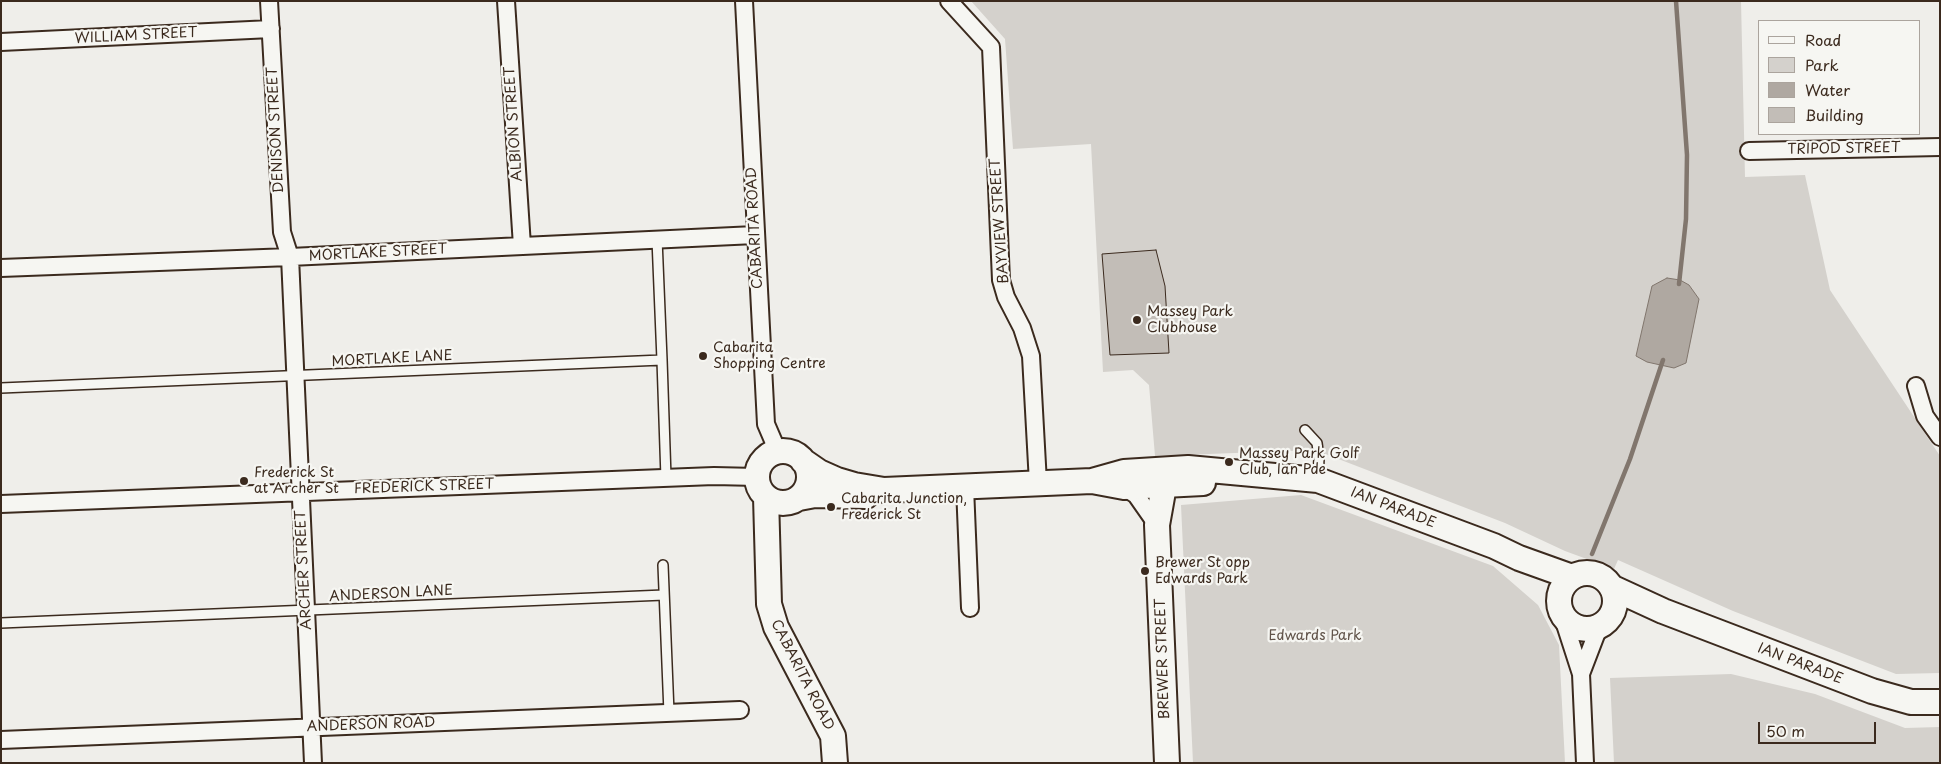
<!DOCTYPE html>
<style>
body{margin:0}
#map{position:relative;width:1941px;height:764px;overflow:hidden;background:#efeeea;font-family:"Playpen Sans",sans-serif}
canvas{display:block}
.frame{position:absolute;inset:0;border:2px solid #3b2a1e;pointer-events:none}
.legend{position:absolute;left:1758px;top:20px;width:162px;height:115px;box-sizing:border-box;background:#f6f6f2;border:1px solid #aba49d;margin:0;padding:6px 9px;list-style:none;font-size:15px;color:#3b2a1e}
.legend li{display:flex;align-items:center;gap:10px;height:25px}
.legend b{width:25px;border:1px solid #aba49d}
.scale{position:absolute;left:1758px;top:722px;width:118px;height:22px;box-sizing:border-box;border:2px solid #3b2a1e;border-top:0;padding-left:6px;font-size:15px;line-height:18px;white-space:nowrap;color:#3b2a1e;-webkit-text-stroke:4px #f6f6f2;paint-order:stroke}
</style>
<div id="map">
<canvas width="1941" height="764"></canvas>
<div class="frame"></div>
<ul class="legend">
<li><b style="height:6px;background:#f6f6f2"></b>Road</li>
<li><b style="height:14px;background:#d4d1cc"></b>Park</li>
<li><b style="height:14px;background:#afa8a1"></b>Water</li>
<li><b style="height:14px;background:#c2bdb7"></b>Building</li>
</ul>
<div class="scale">50 m</div>
</div>
<script>
const g = document.querySelector('canvas').getContext('2d');
g.lineJoin = 'round';
function paint(path, color) { g.fillStyle = color; g.fill(path, 'evenodd'); }
const poly = rows => new Path2D(rows.map(r => 'M' + r).join(''));
function stroke(path, color, width, dash) { g.strokeStyle = color; g.lineWidth = width; g.lineCap = dash ? 'butt' : 'round'; g.setLineDash(dash || []); g.stroke(path); }
function write(font, color, halo, rows, align = 'center') {
  g.font = font + ' "Playpen Sans",sans-serif'; g.lineWidth = 4.5; g.setLineDash([]); g.textBaseline = 'middle'; g.strokeStyle = halo; g.fillStyle = color; for (const [text, x, y, turn = 0] of rows) {
    g.save(); g.translate(x, y); g.rotate((+turn || 0) * Math.PI / 180); g.textAlign = isNaN(turn) ? turn : align; if (halo) g.strokeText(text, 0, 0); g.fillText(text, 0, 0); g.restore();
  }
}
const green = poly([
 [971,1,1741,1,1745,177,1805,175,1830,290,1940,456,1940,673,1896,674,1733,611,1618,560,1614,569,1565,551,1505,523,1315,450,1155,456,1149,385,1133,370,1103,372,1091,144,1013,149,1005,39],
 [1301,495,1493,566,1538,605,1559,645,1565,763,1193,763,1181,505],
 [1731,674,1815,694,1905,728,1940,727,1940,763,1614,763,1610,678]
]);
const water = poly([
 [1667,278,1680,280,1689,285,1699,299,1686,363,1674,368,1647,362,1636,356,1652,286,1667,278]
]);
const stream = poly([
 [1676,1,1687,155,1686,219,1679,284],
 [1592,554,1630,459,1663,360]
]);
const building = poly([
 [1156,250,1165,286,1169,353,1110,355,1102,254,1156,250]
]);
const lane = poly([
 [662,360,666,478],
 [1,388,662,360,657,239],
 [1305,430,1317,443,1319,458,1318,480],
 [663,565,669,713],
 [1,623,664,595]
]);
const street = poly([
 [269,1,282,232,290,257,313,763],
 [506,1,522,246],
 [744,1,766,424,778,452],
 [949,1,991,47,1001,280,1006,297,1022,328,1031,356,1038,483],
 [1,42,271,29],
 [1749,151,1940,147],
 [1,268,290,257,755,235],
 [1916,386,1925,416,1940,437],
 [965,487,970,608],
 [1124,487,1136,495,1157,525],
 [1,504,714,476,757,477],
 [1561,612,1581,674,1585,763],
 [1581,674,1599,627],
 [1,740,740,710]
]);
const secondary = poly([
 '757 477a26 26 0 1 1 52 0a26 26 0 1 1-52 0Z',
 [803,461,819,472,837,480,854,485,884,490,1092,481,1124,487,1203,483],
 [1092,481,1124,472,1188,468,1318,480,1494,546,1519,558,1572,577],
 [1164,486,1157,525,1167,763],
 [766,497,769,604,776,627,833,736,835,763],
 [799,498,815,495,866,496],
 '1559 601a28 28 0 1 1 56 0a28 28 0 1 1-56 0Z',
 [1613,588,1663,611,1872,691,1911,702,1940,702]
]);
const markers = [
 [1137,320,5,"#3b2a1e"],
 [703,356,5,"#3b2a1e"],
 [1229,462,5,"#3b2a1e"],
 [244,481,5,"#3b2a1e"],
 [831,507,5,"#3b2a1e"],
 [1145,571,5,"#3b2a1e"]
];
const streetNames = [
 ["WILLIAM STREET",136,36,-3],
 ["ALBION STREET",514,124,-94],
 ["DENISON STREET",276,130,-93],
 ["TRIPOD STREET",1844,149,-1],
 ["BAYVIEW STREET",1000,221,-94],
 ["CABARITA ROAD",755,228,-93],
 ["MORTLAKE STREET",378,253,-3],
 ["MORTLAKE LANE",392,359,-3],
 ["FREDERICK STREET",424,487,-2],
 ["IAN PARADE",1393,508,21],
 ["ARCHER STREET",304,570,-93],
 ["ANDERSON LANE",391,594,-3],
 ["BREWER STREET",1163,659,-92],
 ["IAN PARADE",1800,664,21],
 ["CABARITA ROAD",802,675,63],
 ["ANDERSON ROAD",371,725,-2]
];
const poiNames = [
 ["Massey Park",1147,312],
 ["Clubhouse",1147,328],
 ["Cabarita",713,348],
 ["Shopping Centre",713,364],
 ["Massey Park Golf",1239,454],
 ["Club, Ian Pde",1239,470],
 ["Frederick St",254,473],
 ["at Archer St",254,489],
 ["Cabarita Junction,",841,499],
 ["Frederick St",841,515],
 ["Brewer St opp",1155,563],
 ["Edwards Park",1155,579]
];
const parkNames = [
 ["Edwards Park",1315,636]
];
paint(green, '#d4d1cc');
paint(water, '#afa8a1');
stroke(water, '#81766d', 1);
stroke(stream, '#81766d', 4.5);
paint(building, '#c2bdb7');
stroke(building, '#3b2a1e', 1);
stroke(lane, '#3b2a1e', 12);
stroke(street, '#3b2a1e', 20);
stroke(secondary, '#3b2a1e', 28);
stroke(lane, '#f6f6f2', 9);
stroke(street, '#f6f6f2', 16);
stroke(secondary, '#f6f6f2', 24);
for (const [x, y, r, color] of markers) { const dot = new Path2D(); dot.arc(x, y, r, 0, 2 * Math.PI); g.fillStyle = color; g.fill(dot); stroke(dot, '#f6f6f2', 2); }
write('14px', '#3b2a1e', '#f6f6f2', streetNames);
write('14px', '#3b2a1e', '#f6f6f2', poiNames, 'left');
write('14px', '#61544a', '#f6f6f2', parkNames);
</script>
